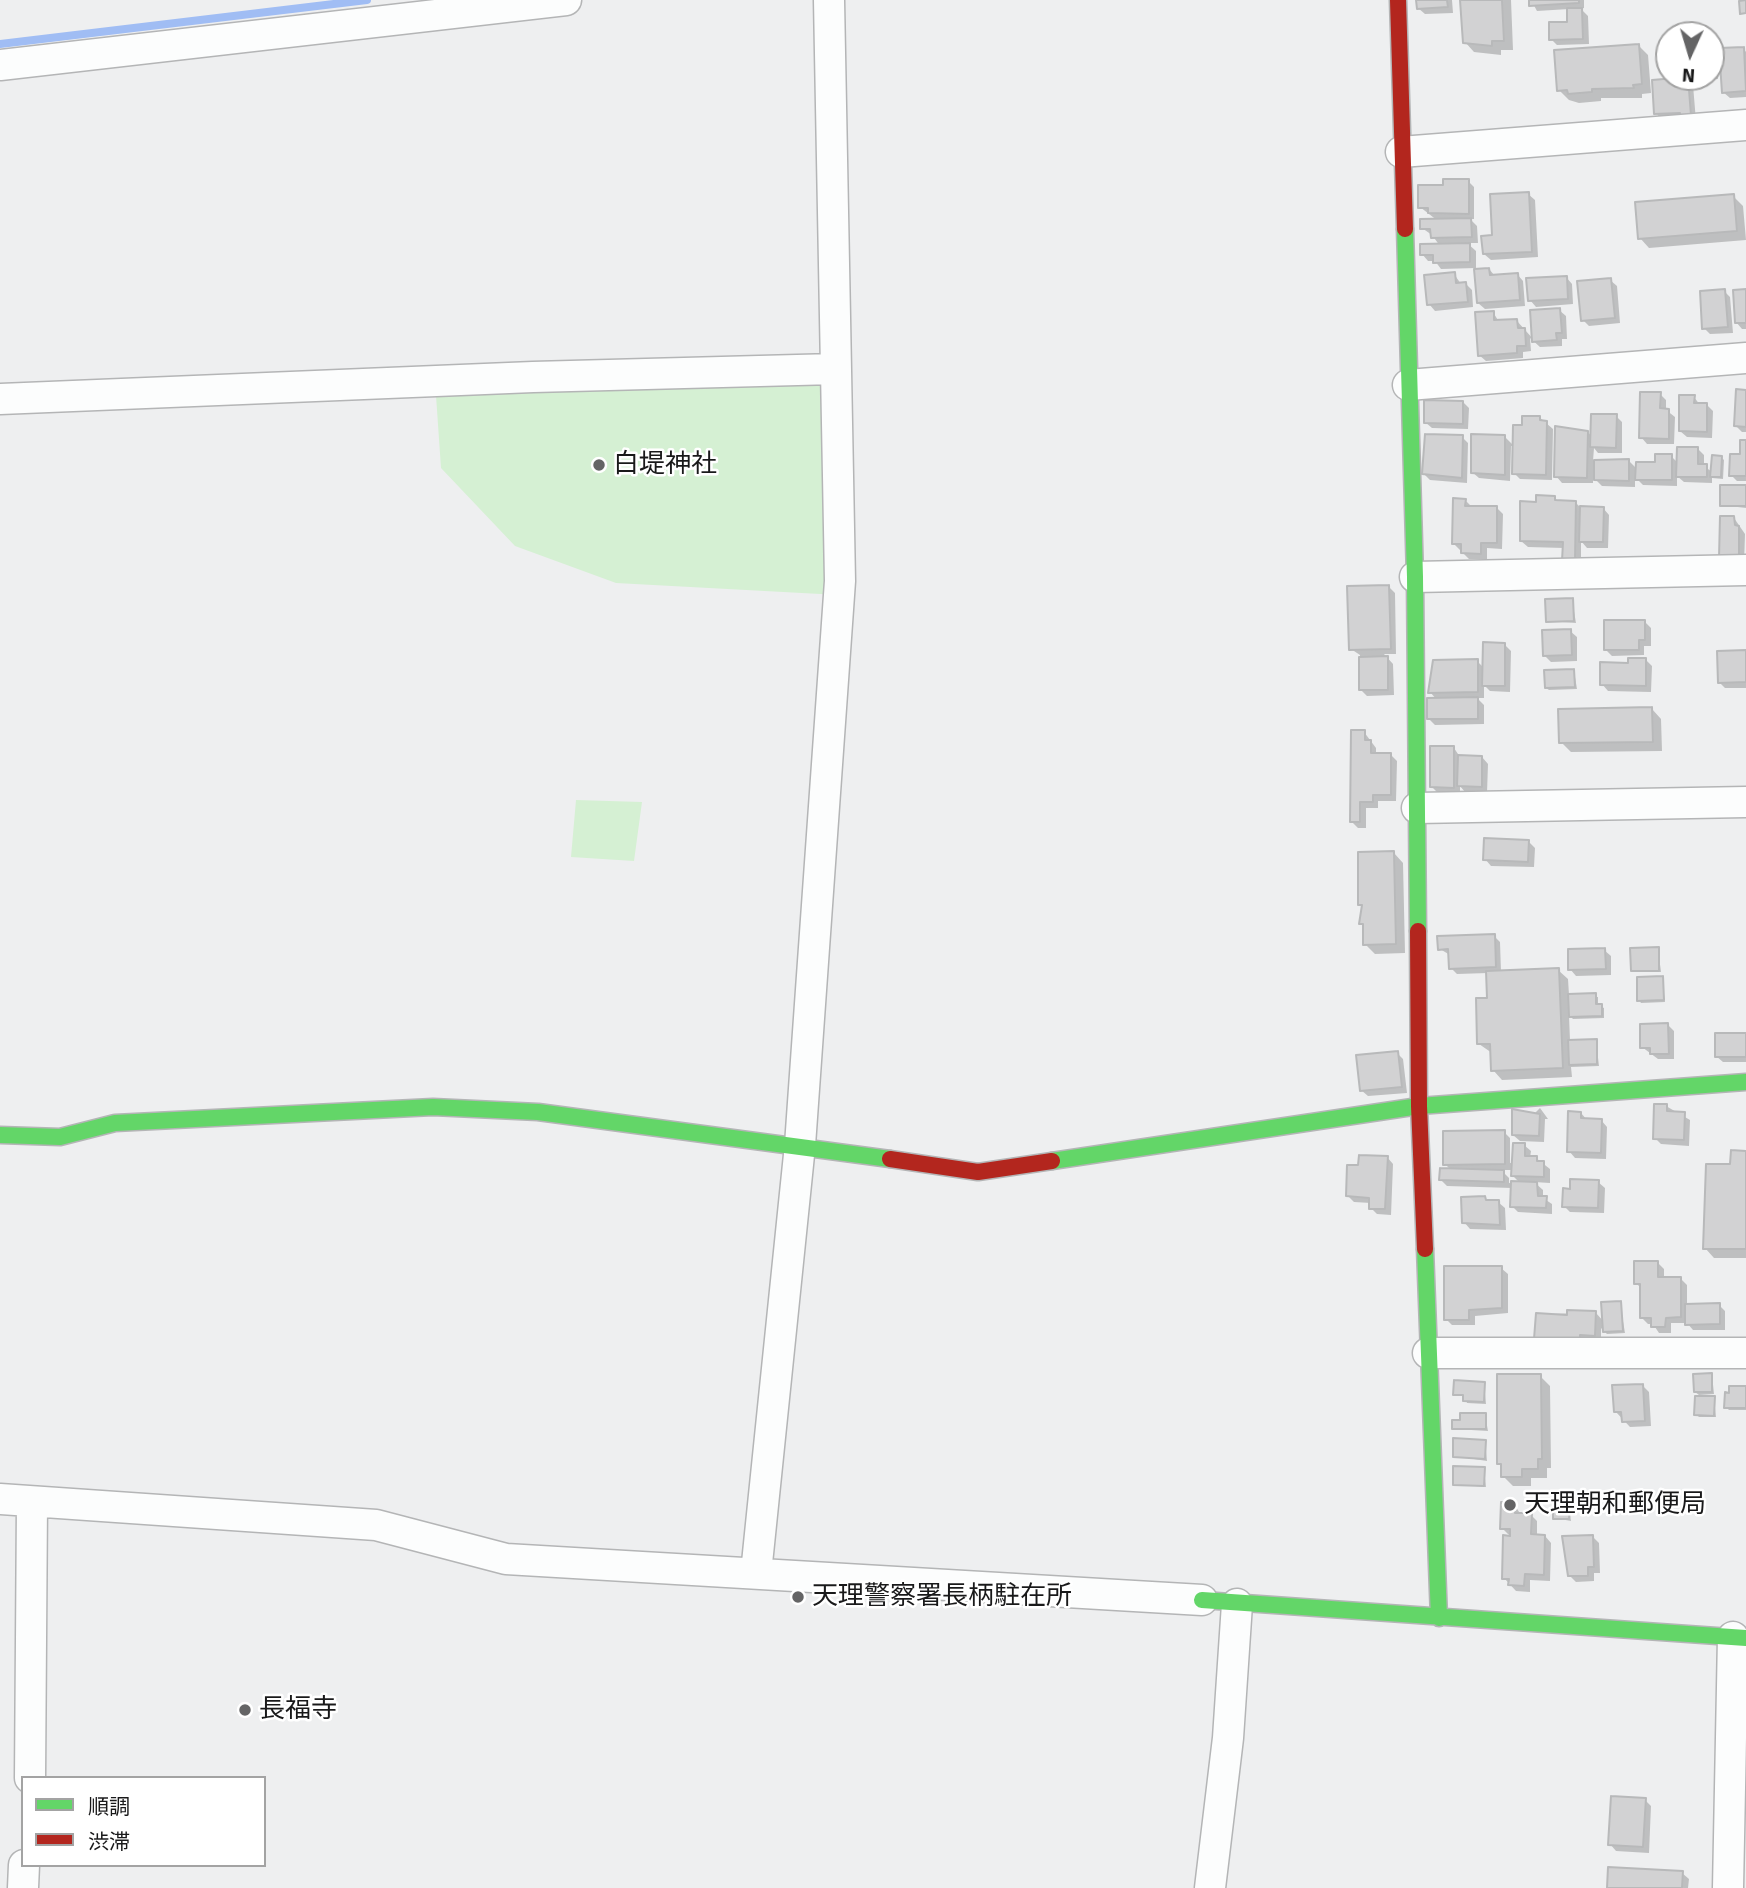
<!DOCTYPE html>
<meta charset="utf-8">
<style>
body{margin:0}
#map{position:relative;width:1746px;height:1888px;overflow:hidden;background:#eeeff0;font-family:Signika,"Noto Sans JP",sans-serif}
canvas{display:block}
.legend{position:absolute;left:21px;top:1776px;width:245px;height:91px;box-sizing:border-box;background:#fff;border:2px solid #a3a3a3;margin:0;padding:9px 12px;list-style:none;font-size:21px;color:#19191a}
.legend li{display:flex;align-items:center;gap:14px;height:35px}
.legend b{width:35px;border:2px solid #a3a3a3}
.north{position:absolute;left:1655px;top:21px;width:70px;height:70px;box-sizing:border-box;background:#fff;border:2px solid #a3a3a3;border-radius:50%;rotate:184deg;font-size:19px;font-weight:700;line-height:28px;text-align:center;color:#19191a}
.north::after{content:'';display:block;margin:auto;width:24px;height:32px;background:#646465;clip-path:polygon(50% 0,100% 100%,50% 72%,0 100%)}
</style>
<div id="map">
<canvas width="1746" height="1888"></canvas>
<ul class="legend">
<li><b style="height:9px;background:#63d668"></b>順調</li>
<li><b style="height:9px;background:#b3261e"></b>渋滞</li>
</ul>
<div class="north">N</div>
</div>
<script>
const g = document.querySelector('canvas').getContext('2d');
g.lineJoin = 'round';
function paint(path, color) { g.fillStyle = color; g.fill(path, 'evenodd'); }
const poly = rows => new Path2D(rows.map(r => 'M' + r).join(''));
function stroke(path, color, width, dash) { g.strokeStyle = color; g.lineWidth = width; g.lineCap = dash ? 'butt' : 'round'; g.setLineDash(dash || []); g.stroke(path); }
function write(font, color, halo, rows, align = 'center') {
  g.font = font + ' Signika,"Noto Sans JP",sans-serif'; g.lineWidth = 5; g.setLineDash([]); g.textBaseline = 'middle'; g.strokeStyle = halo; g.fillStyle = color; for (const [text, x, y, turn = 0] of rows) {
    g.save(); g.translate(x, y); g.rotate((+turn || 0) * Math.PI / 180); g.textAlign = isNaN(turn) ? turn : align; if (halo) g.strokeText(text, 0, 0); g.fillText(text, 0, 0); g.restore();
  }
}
const green = poly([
 [835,369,839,595,616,583,515,546,441,468,435,381],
 [576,800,642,802,634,861,571,857]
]);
const shadow = poly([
 [1418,0,1452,0,1453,13,1425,14,1418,8],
 [1462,0,1511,0,1513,50,1501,50,1501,55,1474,52,1465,42],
 [1531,0,1584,0,1584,8,1581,9,1588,16,1589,44,1557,45,1551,39,1569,23,1569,9,1537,11],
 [1638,45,1648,55,1651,93,1642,94,1642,98,1601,98,1601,101,1579,103,1569,100,1559,90],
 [1711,46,1715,80,1704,82,1701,77,1711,77],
 [1743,48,1746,52,1746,97,1730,98,1723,92],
 [1687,79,1693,85,1696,121,1662,120,1656,113],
 [1468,181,1474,187,1474,219,1470,219,1477,226,1478,243,1467,243,1476,251,1476,268,1441,269,1435,261,1428,261,1422,254,1440,246,1432,235,1422,228,1438,221,1420,207,1444,186],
 [1528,194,1535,200,1538,257,1491,260,1484,254],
 [1733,196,1743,206,1746,240,1649,248,1640,238],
 [1489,269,1495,276,1517,274,1523,281,1525,306,1485,309,1478,303],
 [1454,274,1461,284,1466,284,1472,290,1473,307,1435,311,1429,304],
 [1566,277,1572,284,1573,304,1536,307,1530,300],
 [1610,280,1617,286,1620,323,1589,326,1583,320],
 [1724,291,1730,297,1733,333,1710,334,1704,328],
 [1746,291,1746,329,1742,329,1736,322],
 [1559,310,1566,316,1567,339,1562,339,1562,346,1540,347,1530,338,1531,351,1523,352,1523,358,1486,361,1479,355,1493,312,1499,322,1517,321,1534,340],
 [1746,392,1746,432,1742,432,1736,426],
 [1660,394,1666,400,1666,410,1675,417,1674,444,1647,444,1641,437],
 [1694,397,1700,405,1707,405,1713,411,1712,438,1687,437,1680,431],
 [1463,402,1469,408,1468,429,1432,428,1425,422],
 [1616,416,1622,422,1622,453,1598,453,1594,448,1593,461,1629,461,1637,469,1671,456,1678,463,1698,449,1704,455,1704,466,1712,472,1721,457,1724,460,1723,479,1712,478,1712,483,1684,482,1677,476,1677,486,1643,485,1635,477,1635,487,1602,486,1593,477,1593,483,1562,483,1556,476,1588,432,1592,437],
 [1539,417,1553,429,1552,480,1520,479,1514,473,1514,446,1511,446,1510,481,1479,478,1472,472,1505,437,1514,446,1524,427],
 [1462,437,1468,443,1467,483,1430,480,1424,474],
 [1746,442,1746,481,1737,481,1731,475],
 [1746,487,1746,508,1721,505],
 [1554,497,1559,502,1575,502,1581,508,1603,508,1609,515,1608,548,1587,548,1581,541,1581,567,1564,548,1528,547,1521,541,1538,503],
 [1465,500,1472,507,1497,508,1503,514,1502,549,1487,548,1487,559,1469,559,1454,544],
 [1734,518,1745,534,1744,564,1727,563],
 [1389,587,1395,593,1396,654,1384,654,1393,664,1394,695,1367,696,1361,690,1360,655,1351,649],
 [1572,600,1576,623,1548,621],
 [1644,621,1651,628,1651,646,1644,646,1644,655,1612,656,1606,650],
 [1570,631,1577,637,1577,661,1551,662,1545,656],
 [1504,644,1511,651,1510,692,1490,691,1484,685,1484,698,1477,698,1484,705,1484,724,1435,725,1429,719,1437,700,1430,692,1477,661,1484,668],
 [1746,651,1746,688,1725,688,1719,682],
 [1646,660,1652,666,1651,692,1608,691,1602,684,1629,664],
 [1574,671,1577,689,1549,690,1546,688],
 [1652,709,1661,719,1662,751,1571,752,1561,742],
 [1364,732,1376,748,1376,755,1391,755,1397,761,1396,801,1378,801,1378,808,1366,808,1366,828,1358,828,1352,822],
 [1454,748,1460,757,1482,757,1488,764,1487,793,1465,792,1460,786,1460,793,1438,793,1432,787],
 [1528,841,1535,848,1534,867,1491,866,1485,859],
 [1394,853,1403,863,1405,953,1375,954,1365,944,1365,927,1361,923,1363,907,1360,904],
 [1494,936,1500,942,1501,972,1558,970,1568,979,1569,995,1598,997,1598,1005,1604,1008,1604,1018,1573,1019,1569,1015,1570,1041,1596,1041,1599,1066,1571,1067,1572,1077,1502,1080,1493,1070,1492,1053,1479,1044,1489,1000,1488,973,1457,974,1451,968,1450,955,1440,949],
 [1658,949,1661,972,1632,970],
 [1604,950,1611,956,1611,975,1576,976,1570,969],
 [1662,978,1665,1002,1641,1003,1639,1000],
 [1668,1025,1674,1031,1674,1059,1658,1059,1642,1047],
 [1746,1034,1746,1062,1723,1062,1716,1056],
 [1397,1053,1403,1059,1407,1093,1368,1096,1361,1090],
 [1666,1106,1690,1120,1689,1146,1661,1144,1655,1138],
 [1540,1108,1548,1119,1545,1119,1544,1142,1520,1141,1513,1135],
 [1581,1113,1587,1120,1601,1120,1607,1127,1606,1159,1575,1158,1569,1151],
 [1504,1132,1510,1138,1510,1163,1514,1163,1524,1145,1531,1151,1530,1158,1536,1158,1550,1169,1550,1183,1534,1182,1543,1190,1543,1198,1552,1204,1552,1214,1518,1212,1512,1206,1512,1188,1447,1186,1441,1180,1451,1170,1445,1164],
 [1501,1170,1513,1170,1513,1176,1521,1184,1509,1183,1509,1178],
 [1746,1153,1746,1258,1714,1258,1705,1248,1732,1166],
 [1387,1157,1393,1164,1391,1215,1377,1214,1371,1208,1371,1203,1354,1202,1348,1196],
 [1598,1182,1605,1188,1604,1213,1570,1212,1564,1206,1572,1190],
 [1485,1198,1489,1202,1498,1202,1505,1208,1506,1230,1470,1229,1464,1222],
 [1658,1263,1664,1269,1664,1278,1681,1279,1687,1285,1687,1305,1719,1305,1725,1311,1725,1330,1693,1330,1687,1323,1671,1323,1671,1333,1659,1333,1653,1324,1648,1324,1642,1318,1642,1289,1636,1283],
 [1501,1268,1508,1274,1508,1313,1475,1316,1475,1325,1452,1325,1446,1319],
 [1620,1303,1625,1333,1607,1334,1601,1328,1601,1341,1586,1345,1538,1314,1596,1313,1604,1322],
 [1712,1375,1714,1394,1699,1395,1695,1392],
 [1540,1376,1550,1386,1551,1468,1547,1468,1547,1478,1531,1478,1531,1486,1513,1486,1503,1476,1503,1468,1499,1464],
 [1484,1383,1486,1404,1467,1403,1465,1397,1455,1394],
 [1643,1386,1649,1392,1651,1426,1630,1427,1615,1411],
 [1746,1388,1746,1410,1729,1410,1726,1407],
 [1714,1398,1716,1417,1699,1417,1696,1414],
 [1485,1415,1488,1431,1454,1429],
 [1485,1441,1487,1461,1454,1456],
 [1484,1469,1486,1487,1454,1484],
 [1514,1504,1521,1515,1531,1515,1537,1521,1537,1536,1545,1536,1551,1543,1550,1581,1530,1580,1530,1592,1516,1591,1504,1578,1512,1538,1502,1528],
 [1569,1508,1571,1521,1555,1518],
 [1593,1537,1599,1543,1600,1573,1594,1573,1594,1581,1576,1582,1569,1575],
 [1645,1800,1651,1806,1649,1853,1616,1851,1610,1844],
 [1682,1873,1689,1879,1688,1888,1608,1888]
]);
const stream = poly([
 [0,44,367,0]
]);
const building = poly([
 [1416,0,1447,0,1448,7,1417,9,1416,0],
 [1460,0,1502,0,1504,41,1492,41,1492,46,1463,43,1460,0],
 [1529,0,1579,0,1579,3,1529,6,1529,0],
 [1746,0,1746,13,1740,14,1739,1,1746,0],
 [1567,8,1582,8,1583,39,1549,40,1549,22,1567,22,1567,8],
 [1639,44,1642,84,1633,85,1634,88,1592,89,1592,92,1568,94,1567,90,1557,91,1554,50,1639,44],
 [1711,44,1714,44,1717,78,1700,80,1699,77,1711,77,1711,44],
 [1744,47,1746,91,1722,93,1719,48,1744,47],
 [1688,77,1691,115,1680,116,1680,113,1654,114,1652,80,1688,77],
 [1443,179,1469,179,1469,214,1428,213,1428,208,1418,208,1418,185,1443,185,1443,179],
 [1529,192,1532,252,1483,254,1481,236,1492,235,1490,194,1529,192],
 [1734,194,1737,231,1638,239,1635,202,1734,194],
 [1471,218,1472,237,1431,238,1430,229,1420,229,1420,219,1471,218],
 [1470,243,1470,262,1433,263,1433,255,1420,255,1420,244,1470,243],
 [1489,268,1490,275,1518,273,1520,300,1477,303,1474,269,1489,268],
 [1455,272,1456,283,1466,282,1468,302,1427,305,1424,275,1455,272],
 [1567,276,1568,299,1528,301,1526,278,1567,276],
 [1611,278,1615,318,1581,321,1577,281,1611,278],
 [1725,289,1728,327,1702,329,1700,291,1725,289],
 [1746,289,1746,323,1735,323,1733,290,1746,289],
 [1560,308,1562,333,1556,333,1557,340,1532,342,1530,310,1560,308],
 [1494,311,1494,320,1517,319,1518,328,1525,328,1526,346,1517,346,1517,353,1478,356,1475,312,1494,311],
 [1736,389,1746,390,1746,427,1734,426,1736,389],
 [1640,392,1661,392,1660,408,1669,409,1669,439,1639,438,1640,392],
 [1679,395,1695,395,1694,403,1707,403,1707,432,1679,431,1679,395],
 [1424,400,1463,401,1463,424,1424,423,1424,400],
 [1591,414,1617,414,1616,448,1590,447,1591,414],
 [1522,416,1540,416,1540,420,1547,421,1546,475,1512,474,1513,425,1522,425,1522,416],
 [1555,426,1588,431,1587,478,1554,477,1555,426],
 [1425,434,1463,435,1462,478,1422,474,1425,434],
 [1471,434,1505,435,1505,475,1471,473,1471,434],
 [1740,440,1746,440,1746,476,1729,476,1730,454,1740,454,1740,440],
 [1677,447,1698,447,1698,464,1707,464,1707,477,1676,477,1677,447],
 [1655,454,1672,454,1672,480,1635,480,1636,462,1655,462,1655,454],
 [1712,455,1722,456,1721,477,1710,477,1712,455],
 [1629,459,1629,481,1594,480,1594,460,1629,459],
 [1720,485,1746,485,1746,506,1720,506,1720,485],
 [1536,495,1555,496,1555,500,1576,501,1575,561,1562,561,1563,542,1520,541,1520,501,1536,502,1536,495],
 [1453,498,1466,499,1465,506,1497,506,1497,543,1481,543,1481,554,1461,553,1461,544,1452,544,1453,498],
 [1580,506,1604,507,1603,542,1579,542,1580,506],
 [1720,516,1734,516,1735,525,1739,526,1739,558,1719,558,1720,516],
 [1389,585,1391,649,1349,650,1347,586,1389,585],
 [1573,598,1574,621,1546,622,1545,599,1573,598],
 [1604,620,1645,620,1645,640,1639,640,1639,650,1604,650,1604,620],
 [1571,629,1572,655,1543,656,1542,630,1571,629],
 [1483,642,1505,643,1505,686,1482,686,1483,642],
 [1746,650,1746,682,1718,683,1717,651,1746,650],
 [1388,656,1388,690,1359,690,1359,657,1388,656],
 [1628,658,1646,658,1646,686,1600,685,1600,662,1628,663,1628,658],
 [1478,659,1478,692,1428,693,1433,660,1478,659],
 [1574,669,1575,687,1545,688,1544,670,1574,669],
 [1478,697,1478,719,1427,719,1427,698,1478,697],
 [1652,707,1653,742,1559,743,1558,709,1652,707],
 [1351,730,1365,730,1365,740,1371,740,1371,753,1391,753,1391,795,1373,795,1373,802,1360,802,1360,822,1350,822,1351,730],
 [1430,746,1454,746,1454,788,1430,787,1430,746],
 [1458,755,1482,756,1482,787,1457,786,1458,755],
 [1484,838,1529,840,1528,862,1483,860,1484,838],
 [1394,851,1396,944,1363,945,1363,924,1359,924,1362,905,1358,905,1358,852,1394,851],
 [1495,934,1496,967,1449,969,1448,949,1438,950,1437,936,1495,934],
 [1659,947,1659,971,1631,971,1630,948,1659,947],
 [1605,948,1606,969,1568,970,1568,949,1605,948],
 [1559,968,1563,1068,1491,1071,1490,1044,1477,1044,1476,998,1487,998,1486,971,1559,968],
 [1663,976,1664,1000,1637,1001,1637,977,1663,976],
 [1596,993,1596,1004,1602,1004,1602,1016,1569,1017,1568,994,1596,993],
 [1668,1023,1669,1054,1650,1054,1650,1048,1640,1048,1640,1024,1668,1023],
 [1715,1033,1746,1033,1746,1057,1715,1057,1715,1033],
 [1597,1039,1597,1064,1569,1065,1568,1040,1597,1039],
 [1398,1051,1402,1087,1360,1091,1356,1055,1398,1051],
 [1654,1104,1667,1104,1667,1111,1685,1112,1684,1140,1653,1139,1654,1104],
 [1512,1109,1540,1114,1539,1136,1512,1135,1512,1109],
 [1568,1111,1581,1112,1581,1118,1602,1119,1601,1153,1567,1152,1568,1111],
 [1505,1130,1505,1164,1443,1165,1443,1131,1505,1130],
 [1513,1143,1525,1143,1525,1156,1537,1156,1537,1161,1544,1161,1544,1177,1511,1176,1513,1143],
 [1731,1150,1746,1151,1746,1249,1703,1249,1706,1164,1730,1164,1731,1150],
 [1359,1155,1388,1156,1385,1209,1369,1209,1369,1198,1346,1196,1347,1165,1358,1165,1359,1155],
 [1440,1168,1504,1170,1504,1182,1439,1180,1440,1168],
 [1570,1179,1599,1180,1598,1208,1562,1207,1563,1188,1570,1189,1570,1179],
 [1511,1181,1537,1182,1538,1196,1547,1196,1546,1208,1510,1207,1511,1181],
 [1485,1196,1486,1200,1499,1200,1500,1225,1462,1223,1461,1197,1485,1196],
 [1634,1261,1658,1261,1658,1277,1681,1277,1681,1317,1666,1318,1665,1327,1651,1327,1651,1318,1640,1318,1640,1284,1634,1284,1634,1261],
 [1444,1266,1502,1266,1502,1308,1469,1310,1469,1320,1444,1320,1444,1266],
 [1621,1301,1623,1331,1603,1332,1601,1302,1621,1301],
 [1720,1303,1720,1324,1685,1325,1685,1304,1720,1303],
 [1567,1310,1596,1311,1595,1336,1580,1335,1580,1340,1534,1339,1536,1313,1567,1315,1567,1310],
 [1712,1373,1712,1392,1694,1392,1693,1374,1712,1373],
 [1497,1374,1541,1374,1542,1459,1538,1459,1538,1469,1522,1469,1522,1477,1501,1477,1501,1464,1497,1464,1497,1374],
 [1454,1380,1485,1382,1484,1402,1463,1401,1463,1395,1453,1395,1454,1380],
 [1643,1384,1645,1421,1622,1422,1621,1412,1614,1412,1612,1385,1643,1384],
 [1729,1386,1746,1386,1746,1408,1724,1408,1725,1392,1729,1393,1729,1386],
 [1695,1396,1715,1396,1714,1416,1694,1415,1695,1396],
 [1460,1413,1486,1413,1486,1429,1452,1429,1452,1420,1460,1420,1460,1413],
 [1453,1438,1486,1440,1485,1459,1453,1457,1453,1438],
 [1453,1466,1485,1467,1484,1486,1453,1485,1453,1466],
 [1501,1502,1515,1503,1515,1513,1532,1513,1531,1534,1545,1535,1544,1575,1525,1574,1524,1586,1508,1585,1509,1579,1502,1579,1503,1535,1510,1536,1510,1529,1500,1529,1501,1502],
 [1553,1506,1570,1507,1569,1519,1553,1519,1553,1506],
 [1593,1535,1594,1567,1588,1567,1588,1576,1568,1576,1562,1536,1593,1535],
 [1611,1796,1646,1798,1643,1847,1608,1845,1611,1796],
 [1608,1867,1683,1871,1682,1888,1607,1888,1608,1867]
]);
const street = poly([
 [0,65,566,0],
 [1401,152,1746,125],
 [1408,385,1746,358],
 [0,399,533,377,835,369],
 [1415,577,1746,570],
 [1417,808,1746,802],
 [1428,1353,1746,1353],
 [0,1499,376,1525,506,1559,1202,1600],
 [756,1573,800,1145,840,581,829,0],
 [30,1778,32,1502],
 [23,1888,24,1865],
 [1210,1888,1228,1738,1237,1604],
 [1728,1888,1733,1637]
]);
const fast = poly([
 [1405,229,1415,577,1418,931],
 [0,1135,60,1137,115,1123,433,1107,538,1112,890,1159],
 [1052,1161,1419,1106,1746,1082],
 [1425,1249,1439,1618],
 [1202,1600,1746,1638]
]);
const jam = poly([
 [1398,0,1405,229],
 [1418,931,1419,1106,1425,1249],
 [890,1159,978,1172,1052,1161]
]);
const markers = [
 [599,465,7,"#646465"],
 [1510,1505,7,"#646465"],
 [798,1597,7,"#646465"],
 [245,1710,7,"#646465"]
];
const poiNames = [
 ["白堤神社",613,465],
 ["天理朝和郵便局",1524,1505],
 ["天理警察署長柄駐在所",812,1597],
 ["長福寺",259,1710]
];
paint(green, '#d5f0d3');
paint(shadow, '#0003');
stroke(stream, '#a0bdf4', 8);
paint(building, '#d2d2d3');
stroke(building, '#b8b9ba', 2);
stroke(street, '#b4b5b6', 33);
stroke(fast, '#b4b5b6', 19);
stroke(jam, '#b4b5b6', 19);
stroke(street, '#fcfdfd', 30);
stroke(fast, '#63d668', 16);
stroke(jam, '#b3261e', 16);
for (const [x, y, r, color] of markers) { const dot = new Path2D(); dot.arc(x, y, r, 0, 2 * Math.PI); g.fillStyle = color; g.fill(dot); stroke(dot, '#fff', 2.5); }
write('26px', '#19191a', '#fff', poiNames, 'left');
</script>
